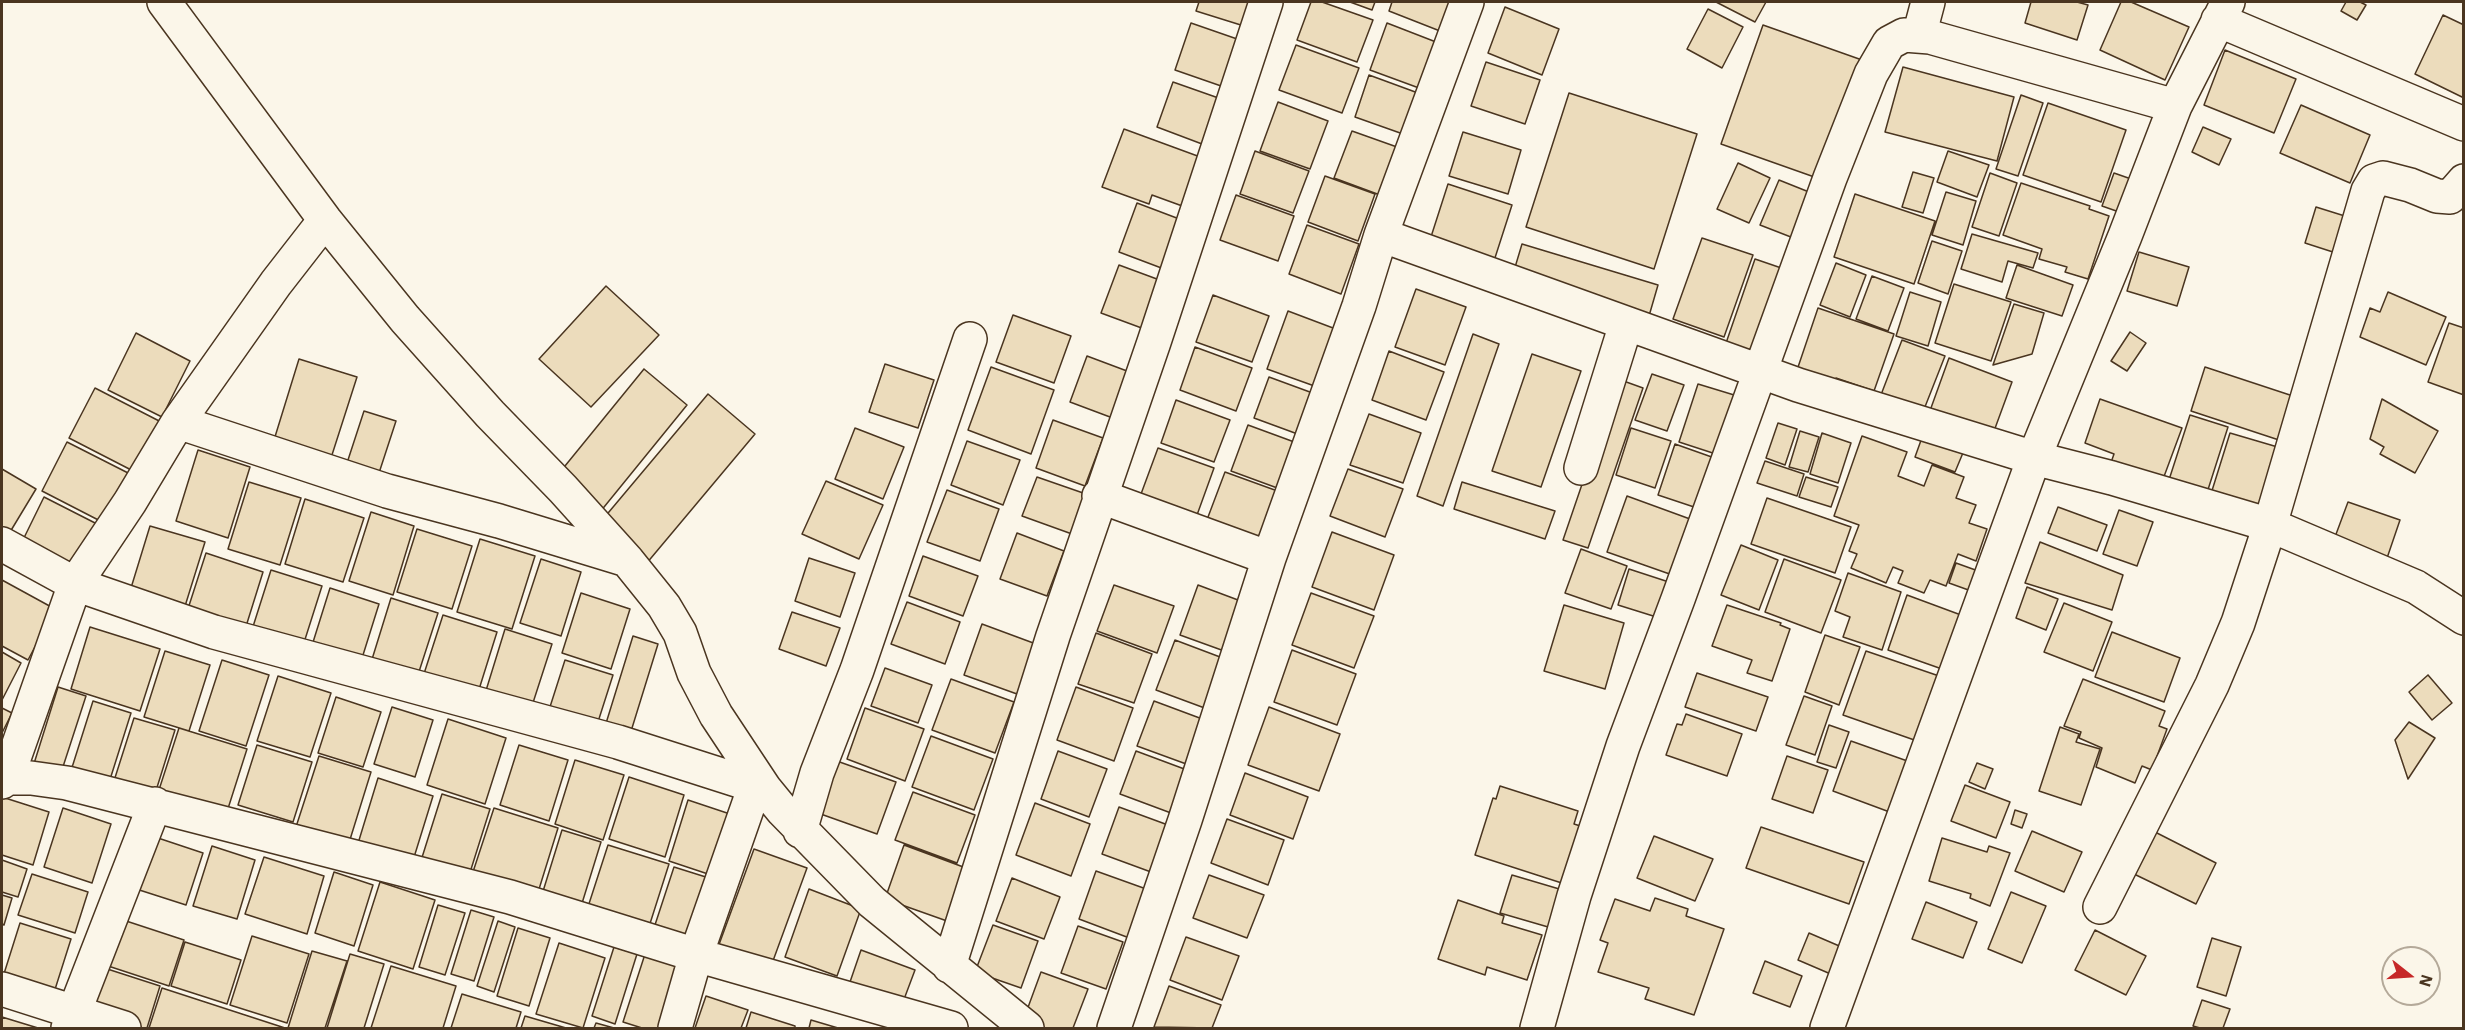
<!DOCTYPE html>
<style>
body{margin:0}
#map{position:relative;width:2465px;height:1030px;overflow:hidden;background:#fbf6e9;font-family:"IBM Plex Sans",sans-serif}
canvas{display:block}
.frame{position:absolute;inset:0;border:3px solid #4a3520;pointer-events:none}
.north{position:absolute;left:2381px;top:946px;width:60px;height:60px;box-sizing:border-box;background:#fbf6e9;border:2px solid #b4a999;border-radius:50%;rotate:107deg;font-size:16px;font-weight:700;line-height:24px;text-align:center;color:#4a3520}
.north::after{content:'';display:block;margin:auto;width:21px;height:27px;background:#c62828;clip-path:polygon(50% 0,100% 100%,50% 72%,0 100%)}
</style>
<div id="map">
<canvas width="2465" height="1030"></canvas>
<div class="frame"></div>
<div class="north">N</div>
</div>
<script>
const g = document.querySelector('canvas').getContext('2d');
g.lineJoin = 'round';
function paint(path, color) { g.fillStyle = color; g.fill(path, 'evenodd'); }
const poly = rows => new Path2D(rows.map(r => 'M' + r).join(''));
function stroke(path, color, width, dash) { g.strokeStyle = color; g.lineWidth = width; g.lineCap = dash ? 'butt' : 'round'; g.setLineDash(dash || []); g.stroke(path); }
const building = poly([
 [1199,2,1252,2,1244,26,1196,11,1199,2],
 [1311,2,1322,2,1373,20,1357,62,1297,40,1311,2],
 [1350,2,1375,2,1372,10,1350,2],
 [1392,2,1451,2,1440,31,1389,11,1392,2],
 [1716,2,1766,2,1755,22,1716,2],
 [2031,2,2077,2,2088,5,2077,40,2025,23,2031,2],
 [2121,2,2131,2,2189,27,2165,80,2100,50,2121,2],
 [2346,2,2360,2,2366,5,2357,20,2341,11,2346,2],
 [1505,7,1559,29,1542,75,1488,53,1505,7],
 [1708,9,1743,27,1722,68,1687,49,1708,9],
 [2443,15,2464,25,2464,98,2415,74,2443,15],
 [1191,23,1240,40,1224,87,1175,70,1191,23],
 [1387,23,1436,42,1419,88,1370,70,1387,23],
 [1763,25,1862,60,1820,179,1721,144,1763,25],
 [1296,45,1359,68,1342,113,1279,90,1296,45],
 [2225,50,2296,79,2274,133,2204,105,2225,50],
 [1486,62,1540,80,1525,124,1471,106,1486,62],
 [1903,67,2014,97,1997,161,1885,132,1903,67],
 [1369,75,1418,93,1403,134,1355,117,1369,75],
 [1173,82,1227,101,1210,147,1157,127,1173,82],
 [1569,93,1697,134,1654,269,1526,227,1569,93],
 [2021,95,2043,103,2018,176,1996,169,2021,95],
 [1278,102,1328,121,1310,169,1260,151,1278,102],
 [2048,103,2126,130,2101,202,2023,175,2048,103],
 [2301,105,2370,135,2350,183,2280,153,2301,105],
 [2203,127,2231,139,2219,165,2192,152,2203,127],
 [1124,129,1203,158,1185,207,1152,195,1149,204,1102,187,1124,129],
 [1352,131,1397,147,1380,195,1334,178,1352,131],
 [1463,132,1521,150,1508,194,1449,176,1463,132],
 [1255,151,1309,171,1293,213,1240,194,1255,151],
 [1948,151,1989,165,1977,197,1937,182,1948,151],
 [1738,163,1770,178,1749,223,1717,209,1738,163],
 [1913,172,1934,178,1923,213,1902,207,1913,172],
 [1990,173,2017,183,1999,236,1972,227,1990,173],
 [2114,173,2134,180,2122,213,2102,206,2114,173],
 [1325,176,1375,194,1358,241,1308,222,1325,176],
 [1779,180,1814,194,1796,239,1760,225,1779,180],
 [2021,183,2090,206,2089,209,2109,216,2088,279,2065,272,2067,267,2039,259,2042,249,2003,235,2021,183],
 [1448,184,1512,205,1493,264,1429,243,1448,184],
 [1946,192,1976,201,1963,245,1932,235,1946,192],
 [1855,194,1935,221,1914,284,1834,257,1855,194],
 [1236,195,1294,216,1278,261,1220,240,1236,195],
 [1137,203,1182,220,1164,269,1119,252,1137,203],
 [2316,207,2348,217,2336,253,2305,243,2316,207],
 [1307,225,1359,244,1341,294,1289,274,1307,225],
 [1972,234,2038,253,2033,268,2008,261,2002,282,1961,269,1972,234],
 [1702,238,1753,255,1724,337,1673,319,1702,238],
 [1932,241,1962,251,1948,294,1918,283,1932,241],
 [1522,244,1658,285,1649,316,1513,274,1522,244],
 [2139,252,2189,267,2177,306,2127,291,2139,252],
 [1755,259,1793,272,1763,359,1725,346,1755,259],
 [1836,263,1866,275,1850,317,1820,305,1836,263],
 [1119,265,1165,282,1147,330,1101,313,1119,265],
 [2017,265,2073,285,2062,316,2006,298,2017,265],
 [1872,276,1904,288,1888,331,1856,319,1872,276],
 [1954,284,2011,302,1991,361,1935,343,1954,284],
 [606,286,659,335,591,407,539,359,606,286],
 [1416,289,1466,307,1445,365,1395,347,1416,289],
 [1910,292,1941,302,1928,346,1896,336,1910,292],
 [2388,292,2446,317,2426,365,2360,337,2370,308,2380,312,2388,292],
 [1213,295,1269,316,1252,362,1196,342,1213,295],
 [2014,304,2044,313,2032,354,1993,365,2014,304],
 [1818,308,1894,334,1874,391,1836,378,1831,392,1794,379,1818,308],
 [1288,311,1341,331,1320,388,1267,369,1288,311],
 [1013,315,1071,336,1054,383,996,362,1013,315],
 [2449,323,2464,328,2464,395,2428,382,2449,323],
 [2130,332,2146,343,2127,371,2111,361,2130,332],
 [136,333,190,361,162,417,108,390,136,333],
 [1473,334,1499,344,1443,506,1417,496,1473,334],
 [1902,340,1945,356,1921,417,1879,400,1902,340],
 [1195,347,1252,368,1236,411,1180,390,1195,347],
 [1389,351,1444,372,1426,420,1372,400,1389,351],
 [1532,354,1581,371,1541,487,1492,471,1532,354],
 [1087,356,1135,374,1118,420,1070,402,1087,356],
 [1949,358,2012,382,1990,442,1927,419,1949,358],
 [299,359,357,377,331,458,274,440,299,359],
 [885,364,934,380,918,428,869,412,885,364],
 [991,367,1054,390,1031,454,968,430,991,367],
 [2205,367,2299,398,2285,442,2191,411,2205,367],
 [644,369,687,405,600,512,556,477,644,369],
 [1652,374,1684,385,1667,431,1635,420,1652,374],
 [1269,377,1318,395,1303,436,1254,418,1269,377],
 [1618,379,1643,388,1588,548,1563,540,1618,379],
 [1698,384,1744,398,1725,457,1679,442,1698,384],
 [95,388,165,424,139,474,69,438,95,388],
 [708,394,755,434,646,564,598,525,708,394],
 [2100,399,2182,428,2159,490,2108,471,2114,454,2085,443,2100,399],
 [2382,399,2438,431,2415,473,2380,454,2384,447,2370,439,2382,399],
 [1176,400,1230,420,1214,462,1161,443,1176,400],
 [364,411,396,421,379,473,347,463,364,411],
 [1369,414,1421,433,1403,483,1350,465,1369,414],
 [2190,415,2228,427,2205,499,2167,486,2190,415],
 [1053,420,1103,438,1085,486,1036,468,1053,420],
 [1778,423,1797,429,1785,465,1766,458,1778,423],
 [1248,425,1297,443,1280,489,1231,471,1248,425],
 [855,428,904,447,883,499,835,479,855,428],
 [1631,428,1671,441,1655,488,1616,475,1631,428],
 [1800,431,1819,437,1808,472,1789,467,1800,431],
 [1924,432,1965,448,1955,472,1915,457,1924,432],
 [1822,433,1851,443,1838,483,1810,474,1822,433],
 [2230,433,2281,448,2261,513,2210,497,2230,433],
 [1862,436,1907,452,1898,476,1924,486,1932,465,1964,477,1956,498,1976,505,1969,523,1987,529,1976,561,1958,554,1946,586,1930,580,1924,593,1898,583,1903,571,1893,567,1886,583,1851,568,1857,554,1849,551,1859,525,1834,516,1862,436],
 [967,441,1020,460,1003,505,951,485,967,441],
 [67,442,136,477,110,526,42,491,67,442],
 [1675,444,1723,461,1706,511,1658,495,1675,444],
 [1158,448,1214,468,1197,515,1141,494,1158,448],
 [198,450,250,467,228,538,176,521,198,450],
 [1765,461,1804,474,1797,496,1757,483,1765,461],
 [2,469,36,489,4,542,2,541,2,469],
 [1348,469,1403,489,1385,537,1330,516,1348,469],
 [1225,472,1283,493,1264,547,1205,525,1225,472],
 [1037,477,1086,494,1072,534,1022,516,1037,477],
 [1806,477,1838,487,1831,507,1799,497,1806,477],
 [826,481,883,505,859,559,802,534,826,481],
 [249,482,301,498,280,565,228,549,249,482],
 [1462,482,1555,511,1545,539,1454,509,1462,482],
 [947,490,999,509,980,561,927,542,947,490],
 [1627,496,1701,523,1681,578,1607,552,1627,496],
 [44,497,99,525,73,576,19,548,44,497],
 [1767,498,1851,527,1835,573,1751,544,1767,498],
 [305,499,364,518,343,582,285,564,305,499],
 [2348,502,2400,520,2385,564,2332,545,2348,502],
 [2058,507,2107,525,2097,551,2048,533,2058,507],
 [2119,510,2153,522,2137,566,2103,554,2119,510],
 [371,512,414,526,393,595,349,581,371,512],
 [150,526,205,542,181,619,127,601,150,526],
 [417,529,472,546,452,609,397,592,417,529],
 [1332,532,1394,555,1374,610,1312,587,1332,532],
 [1017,533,1064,551,1047,596,1000,579,1017,533],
 [480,539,535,556,512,629,457,612,480,539],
 [2040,542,2123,575,2112,610,2025,583,2040,542],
 [1741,545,1778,560,1759,610,1721,595,1741,545],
 [1581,549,1627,566,1611,609,1565,593,1581,549],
 [206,553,263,572,243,636,185,618,206,553],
 [923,556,978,576,963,616,909,596,923,556],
 [809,558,855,573,840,617,795,601,809,558],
 [541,559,581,572,561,636,520,623,541,559],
 [1784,559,1841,580,1821,633,1765,612,1784,559],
 [1956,563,1981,572,1974,592,1949,583,1956,563],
 [1629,569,1678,585,1666,620,1618,605,1629,569],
 [271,570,322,586,301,652,250,636,271,570],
 [1848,573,1901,592,1882,650,1843,637,1850,617,1835,611,1848,573],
 [2,580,55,609,28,660,2,646,2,580],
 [1114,585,1174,606,1157,653,1097,631,1114,585],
 [1198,585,1246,603,1227,652,1180,635,1198,585],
 [2027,587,2058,599,2046,630,2016,618,2027,587],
 [330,588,379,604,358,671,309,655,330,588],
 [581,593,630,609,611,669,562,653,581,593],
 [1311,593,1374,616,1354,668,1292,645,1311,593],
 [1907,595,1961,615,1942,669,1888,650,1907,595],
 [391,598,438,613,415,684,369,669,391,598],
 [907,602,960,622,945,664,891,644,907,602],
 [2064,603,2112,622,2093,671,2044,652,2064,603],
 [1564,605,1624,623,1605,689,1544,671,1564,605],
 [1727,605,1781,623,1780,625,1790,629,1772,681,1747,673,1752,660,1712,646,1727,605],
 [792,612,840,628,826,666,779,649,792,612],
 [443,615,497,632,476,699,421,683,443,615],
 [982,624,1036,644,1017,694,964,675,982,624],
 [90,627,160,649,140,711,71,689,90,627],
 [505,629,552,644,530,712,484,697,505,629],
 [2112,632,2180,658,2164,702,2095,677,2112,632],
 [1096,633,1152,654,1134,703,1078,684,1096,633],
 [1825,635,1860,647,1839,705,1805,692,1825,635],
 [633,636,658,644,628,741,603,733,633,636],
 [1175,640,1228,660,1210,710,1156,690,1175,640],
 [1292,650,1356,674,1337,725,1274,702,1292,650],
 [165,651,210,665,189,731,144,717,165,651],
 [1866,651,1942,677,1920,742,1843,715,1866,651],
 [2,652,21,663,2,700,2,652],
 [222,660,269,675,246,746,199,731,222,660],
 [565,660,613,675,597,725,549,710,565,660],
 [885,668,932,685,918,723,871,706,885,668],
 [1697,673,1768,697,1756,731,1685,707,1697,673],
 [2428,675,2452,703,2432,720,2409,692,2428,675],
 [278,676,331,693,310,757,257,741,278,676],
 [951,679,1014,702,995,753,932,730,951,679],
 [2083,679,2165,711,2159,726,2167,729,2152,770,2142,766,2135,783,2096,767,2102,748,2079,738,2081,732,2064,726,2083,679],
 [58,687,86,696,59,779,32,770,58,687],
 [1076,687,1133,708,1114,761,1057,740,1076,687],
 [1804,696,1832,706,1815,755,1786,745,1804,696],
 [336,697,381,712,363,767,318,753,336,697],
 [93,701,131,713,107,789,69,777,93,701],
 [1154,701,1205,720,1189,765,1137,746,1154,701],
 [392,707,433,720,415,777,374,764,392,707],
 [1269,707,1340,734,1319,791,1248,765,1269,707],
 [2,708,12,713,2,733,2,708],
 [865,708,924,729,905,781,847,759,865,708],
 [1686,714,1742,734,1727,776,1666,755,1677,724,1682,725,1686,714],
 [134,718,175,730,154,797,113,784,134,718],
 [448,719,506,738,485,804,427,785,448,719],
 [2409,722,2435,738,2408,779,2395,740,2409,722],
 [1829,725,1849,732,1836,768,1817,762,1829,725],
 [2060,727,2079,734,2076,742,2100,749,2081,805,2039,791,2060,727],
 [179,728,247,749,225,818,157,796,179,728],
 [931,736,993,759,974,810,912,787,931,736],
 [1851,741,1913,763,1895,814,1833,791,1851,741],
 [257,745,312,762,293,822,238,805,257,745],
 [519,745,568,760,549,821,500,805,519,745],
 [1058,751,1107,769,1089,817,1041,799,1058,751],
 [1136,751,1187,770,1171,813,1120,794,1136,751],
 [319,756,371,772,348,846,295,830,319,756],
 [1787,756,1828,770,1813,813,1772,799,1787,756],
 [575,760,624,775,603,840,555,824,575,760],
 [834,760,896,782,877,834,815,812,834,760],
 [1977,763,1993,769,1985,789,1969,782,1977,763],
 [1245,773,1308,797,1293,839,1230,815,1245,773],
 [629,777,684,795,665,857,609,839,629,777],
 [378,778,433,796,411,867,356,850,378,778],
 [1965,785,2010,802,1996,838,1951,821,1965,785],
 [1500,786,1578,811,1574,824,1590,829,1571,886,1475,855,1493,798,1496,799,1500,786],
 [913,792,975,815,957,863,895,840,913,792],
 [442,794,490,809,467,882,419,867,442,794],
 [2,797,49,812,33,865,2,855,2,797],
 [688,800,730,814,711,875,669,861,688,800],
 [1035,803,1090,824,1071,876,1016,855,1035,803],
 [1119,807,1168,825,1151,872,1102,854,1119,807],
 [63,808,111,824,92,883,44,867,63,808],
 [494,808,558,828,535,902,470,881,494,808],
 [2015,810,2027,814,2022,828,2011,824,2015,810],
 [1227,819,1284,840,1268,885,1211,863,1227,819],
 [1761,827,1864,862,1849,904,1746,868,1761,827],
 [562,830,601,842,579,913,540,901,562,830],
 [2032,831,2082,852,2064,892,2015,871,2032,831],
 [2155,832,2216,863,2196,904,2134,874,2155,832],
 [146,834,203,853,186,905,130,887,146,834],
 [1654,836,1713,859,1695,901,1637,878,1654,836],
 [1942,838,1987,852,1989,846,2010,853,1990,906,1970,898,1971,894,1929,881,1942,838],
 [608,845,669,864,647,933,586,913,608,845],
 [904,845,966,868,947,921,885,899,904,845],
 [212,846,255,860,237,919,193,906,212,846],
 [754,849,807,868,770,969,717,950,754,849],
 [264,857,324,876,307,934,245,914,264,857],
 [2,860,27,869,18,897,2,892,2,860],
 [674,867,709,878,688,946,652,934,674,867],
 [1096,871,1149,890,1132,939,1079,919,1096,871],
 [334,872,373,885,354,946,315,933,334,872],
 [32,874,88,892,75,933,18,915,32,874],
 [1209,875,1264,895,1247,938,1193,918,1209,875],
 [1512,875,1566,891,1555,929,1500,913,1512,875],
 [1012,878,1060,897,1044,939,996,921,1012,878],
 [380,882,435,900,413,969,358,951,380,882],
 [809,889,861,909,837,976,785,957,809,889],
 [2011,892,2046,906,2022,963,1988,949,2011,892],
 [2,895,12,898,4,925,2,924,2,895],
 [1655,898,1688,909,1686,916,1724,929,1694,1015,1645,999,1649,988,1598,972,1608,943,1600,940,1615,899,1650,911,1655,898],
 [1458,900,1504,916,1502,923,1542,935,1527,980,1487,967,1485,975,1438,959,1458,900],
 [1926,902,1977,922,1963,958,1912,939,1926,902],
 [438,905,465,913,445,975,419,967,438,905],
 [471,910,494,917,474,981,451,974,471,910],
 [114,917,184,940,169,986,99,963,114,917],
 [498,921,515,927,494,992,477,986,498,921],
 [20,923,71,939,51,1002,2,980,20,923],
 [993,925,1038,941,1021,988,975,972,993,925],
 [1078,926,1123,942,1106,989,1061,973,1078,926],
 [518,928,550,938,529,1006,497,996,518,928],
 [2095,930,2146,956,2126,995,2075,970,2095,930],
 [1809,933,1851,951,1840,978,1798,960,1809,933],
 [252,936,309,954,287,1023,230,1005,252,936],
 [1186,937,1239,956,1222,1000,1170,980,1186,937],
 [2212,938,2241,947,2226,996,2197,987,2212,938],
 [185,942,241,960,227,1004,171,986,185,942],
 [559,943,605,958,583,1028,536,1014,559,943],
 [614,947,637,954,615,1024,592,1016,614,947],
 [861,950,915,970,903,1002,850,982,861,950],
 [312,951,347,961,325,1028,288,1028,312,951],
 [646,951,679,962,658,1028,642,1028,623,1022,646,951],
 [350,954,384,964,364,1028,327,1028,350,954],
 [1765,961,1802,976,1790,1007,1753,993,1765,961],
 [95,965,160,986,147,1028,136,1028,80,1011,95,965],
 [391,966,456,986,443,1028,371,1028,391,966],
 [1041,972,1088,989,1073,1028,1043,1028,1023,1021,1041,972],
 [1169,986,1221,1005,1212,1028,1154,1027,1169,986],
 [162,988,285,1028,149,1028,162,988],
 [462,994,521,1012,516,1028,451,1028,462,994],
 [706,996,748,1010,741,1028,695,1028,706,996],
 [2202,1000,2230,1009,2223,1028,2200,1028,2193,1026,2202,1000],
 [751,1012,795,1026,795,1028,746,1028,751,1012],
 [525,1016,566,1028,521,1028,525,1016],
 [2,1017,38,1028,2,1028,2,1017],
 [811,1020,838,1028,809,1028,811,1020],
 [596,1023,614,1028,594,1028,596,1023]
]);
const minor = poly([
 [164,2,325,220,405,319,490,414,563,489,627,560,664,606,680,633,694,673,716,715,765,789,783,811,872,902,1027,1028],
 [2218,20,2464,124],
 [1919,36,1928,2],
 [1381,235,1798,385,2034,458,2112,478,2270,525,2368,191,2374,181,2383,178,2410,185,2437,196,2450,197,2464,181],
 [178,422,387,491,499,521,627,560],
 [1581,468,1626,324],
 [1099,496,1269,558],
 [2,544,75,584,214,632,618,742,765,789],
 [7,778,31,778,67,783,510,897,696,955,951,1028],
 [2,782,7,778,75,584,130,502,178,422,276,283,325,220],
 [800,831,817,773,857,670,970,339],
 [2100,907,2212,685,2238,623,2270,525,2416,587,2464,618],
 [949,966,1053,636,1154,342,1266,2],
 [2,989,124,1028],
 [68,1028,155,804],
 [675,1028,696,955,755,786],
 [1114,1028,1185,820,1269,558,1359,306,1381,235,1467,2],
 [1537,1028,1574,896,1623,746,1678,599,1830,178,1871,74,1889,43,1904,35,1930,37,2175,106],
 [1827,1028,2034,458,2125,236,2175,106,2228,2]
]);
paint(building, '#ecdcbc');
stroke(building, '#4a3520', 1.5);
stroke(minor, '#4a3520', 36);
stroke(minor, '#fbf6e9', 33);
</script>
